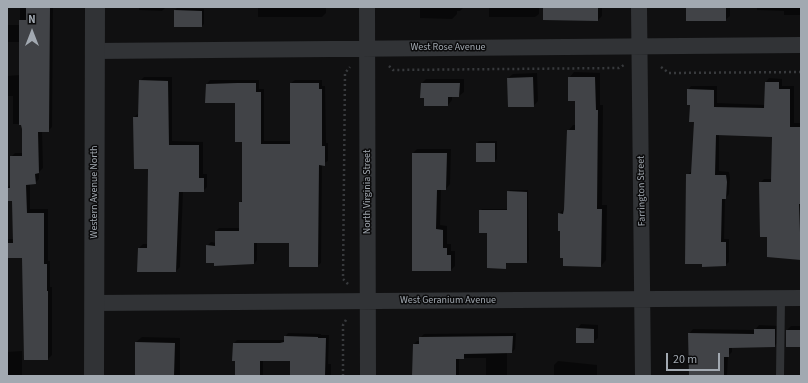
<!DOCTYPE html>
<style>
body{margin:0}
#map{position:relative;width:808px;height:383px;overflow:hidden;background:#101011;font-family:"Source Sans 3",sans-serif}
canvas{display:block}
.frame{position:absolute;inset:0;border:8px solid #a2a9b1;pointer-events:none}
.north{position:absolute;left:12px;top:12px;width:40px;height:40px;-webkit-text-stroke:3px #0b0b0c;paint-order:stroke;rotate:0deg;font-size:11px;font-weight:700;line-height:16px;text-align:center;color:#a2a9b1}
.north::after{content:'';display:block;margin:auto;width:14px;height:18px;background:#a2a9b1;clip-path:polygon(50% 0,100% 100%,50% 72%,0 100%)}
.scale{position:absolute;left:666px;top:353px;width:54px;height:18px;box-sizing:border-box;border:2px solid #a2a9b1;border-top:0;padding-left:5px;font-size:12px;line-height:14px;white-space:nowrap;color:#a2a9b1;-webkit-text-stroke:3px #0b0b0c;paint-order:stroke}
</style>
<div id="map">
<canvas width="808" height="383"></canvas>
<div class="frame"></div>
<div class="north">N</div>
<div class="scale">20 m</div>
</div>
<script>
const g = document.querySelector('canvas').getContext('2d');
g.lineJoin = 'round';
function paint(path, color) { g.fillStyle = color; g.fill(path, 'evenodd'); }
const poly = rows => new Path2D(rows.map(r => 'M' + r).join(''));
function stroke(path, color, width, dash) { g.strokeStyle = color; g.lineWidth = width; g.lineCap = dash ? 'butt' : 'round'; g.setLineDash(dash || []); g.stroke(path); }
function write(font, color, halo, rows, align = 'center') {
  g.font = font + ' "Source Sans 3",sans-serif'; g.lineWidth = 3; g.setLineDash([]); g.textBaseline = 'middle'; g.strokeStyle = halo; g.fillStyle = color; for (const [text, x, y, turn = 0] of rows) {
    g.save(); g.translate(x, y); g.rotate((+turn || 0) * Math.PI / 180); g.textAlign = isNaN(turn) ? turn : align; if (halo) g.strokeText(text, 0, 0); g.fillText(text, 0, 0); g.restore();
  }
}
const shadow = poly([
 [20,7,53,7,52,127,48,131,42,131,43,168,39,172,39,179,35,183,30,184,30,209,48,209,48,261,50,261,50,287,52,287,52,355,48,359,25,360,23,257,7,257,7,239,14,239,13,200,7,188,11,184,11,157,15,153,23,153,22,124,13,124,13,96,7,96,7,76,20,75,20,42,7,42,7,25,20,25],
 [139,7,166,7,162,11,139,10],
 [258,7,326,7,326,13,322,17,258,17],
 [420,7,464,7,460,11,457,11,457,14,452,19,420,18],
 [489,7,539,7,539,14,535,17,489,17],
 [575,7,602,7,602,16,598,20],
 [687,7,730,7,730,16,725,20],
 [757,7,801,7,801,15,784,15,784,11,757,10],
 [177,8,204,9,204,24,202,26,175,10],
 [574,72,600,73,600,105,603,105,602,205,607,205,606,260,601,266,561,230,559,214,564,209,568,131,573,125,576,125,576,100,569,78],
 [537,73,538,101,533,106,508,78,513,74],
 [144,77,172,77,172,141,203,142,203,174,207,174,207,187,203,191,183,191,180,267,176,271,139,248,143,244,148,244,149,168,134,117,139,113,140,81],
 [769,78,782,79,782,86,794,86,794,123,801,123,801,259,768,256,768,236,760,183,764,179,772,179,773,136,719,134,719,171,729,172,730,178,729,194,725,199,724,239,729,239,729,262,725,265,703,266,687,175,692,171,695,121,688,90,691,86,717,86,717,103,765,105,766,82],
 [426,79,464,79,464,92,459,96,452,96,452,100,448,105,425,97,422,83],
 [210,80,259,80,259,89,264,89,264,141,291,141,291,83,295,80,322,80,322,86,325,86,326,143,328,143,328,161,322,164,321,263,317,266,290,242,257,242,257,260,254,264,207,246,211,242,216,243,216,231,219,228,240,228,240,203,243,199,243,141,236,102,206,102,207,84],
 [479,141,497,141,497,159,495,161,477,143],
 [417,149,451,149,450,184,446,189,441,189,440,225,447,226,447,244,451,244,451,251,455,251,455,266,451,270,413,270,413,153],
 [510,190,528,190,529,260,527,262,507,262,505,268,480,211,482,209,508,209,508,192],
 [581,324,598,325,598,338,593,342,577,329],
 [759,325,779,326,779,342,774,346,732,347,732,352,728,356,727,376,689,376,689,334,693,329,755,330],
 [791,326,801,326,801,346,787,346,787,330],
 [288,333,321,334,321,335,329,335,328,364,331,364,331,376,291,376,291,360,263,360,263,376,236,376,234,343,237,340,285,340,285,337],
 [516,333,515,349,512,352,507,352,507,376,486,376,486,358,459,358,459,376,413,376,414,344,417,341,420,341,420,338,424,334],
 [142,337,180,338,180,376,136,376,136,342],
 [22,351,22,376,7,376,7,352],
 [558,361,597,365,597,376,554,376,554,365]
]);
const building = poly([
 [26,7,50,7,49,132,38,132,39,173,35,174,36,184,26,185,27,213,44,213,44,264,47,264,47,291,48,291,48,360,24,360,22,258,7,258,7,243,13,243,12,201,7,201,7,188,10,188,10,156,22,156,22,129,21,125,19,125,19,20,26,20],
 [543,7,598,7,598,21,543,20],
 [686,7,726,7,726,21,686,21],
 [174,10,202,11,202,27,174,27],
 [533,77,534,107,508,107,507,78],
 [568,77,595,77,596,110,598,110,597,209,602,209,601,267,563,266,563,258,560,258,560,231,558,231,558,213,563,214,564,209,567,130,575,130,575,101,568,101],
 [139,80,168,81,169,145,199,145,199,178,204,178,204,192,179,192,176,272,137,272,138,248,147,248,148,169,134,169,133,117,138,117],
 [765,82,779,82,779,89,790,89,790,127,801,127,801,204,799,204,801,260,767,257,767,237,760,237,759,182,771,182,772,137,716,135,715,175,726,175,727,182,726,199,722,199,721,242,726,242,726,266,702,267,702,264,685,264,686,174,691,174,694,122,689,122,690,105,687,105,687,89,714,90,714,107,764,108],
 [237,83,256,83,256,92,261,92,261,144,290,144,290,83,319,83,319,89,322,89,322,146,325,146,325,166,319,165,318,267,289,267,289,243,254,243,254,264,214,266,214,263,206,263,206,245,215,246,215,231,239,231,239,202,242,202,242,142,235,142,235,103,205,103,206,84],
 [421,83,460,83,459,97,448,97,448,106,424,106,424,98,420,98],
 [476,143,495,143,495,162,476,162],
 [412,153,447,153,446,190,437,190,436,229,443,230,443,248,447,248,447,255,451,255,451,271,412,271],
 [507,191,527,192,527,263,506,263,506,269,487,268,487,233,479,233,479,210,507,210],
 [576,328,594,329,594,343,576,343],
 [754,329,775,329,775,347,729,348,729,357,724,357,724,376,689,376,688,333,754,334],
 [786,330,801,330,800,347,786,347],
 [284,336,318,337,318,338,326,338,325,376,290,376,290,361,260,361,260,376,235,376,235,361,232,361,233,343,280,343,284,342],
 [513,336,512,353,464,354,464,359,456,359,456,376,412,376,413,344,419,344,419,337],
 [135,342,175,343,174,376,135,376]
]);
const path = poly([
 [389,66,393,70,619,68,624,65],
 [661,67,669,73,801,72],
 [348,284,343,279,345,73,350,67],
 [343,376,343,325,347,318]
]);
const service = poly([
 [780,376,781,299]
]);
const minor = poly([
 [367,7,368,376],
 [639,7,643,376],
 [95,51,801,45],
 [94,303,801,298]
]);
const tertiary = poly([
 [94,376,95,7]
]);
const streetNames = [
 ["West Rose Avenue",448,48],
 ["Farrington Street",642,191,-91],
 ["Western Avenue North",95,192,-90],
 ["North Virginia Street",368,192,-90],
 ["West Geranium Avenue",448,301]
];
paint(shadow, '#0007');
paint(building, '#414347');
stroke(path, '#383a3d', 2.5, [2, 3]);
stroke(service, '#313336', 8);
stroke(minor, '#313336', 16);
stroke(tertiary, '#313336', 20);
write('10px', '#a2a9b1', '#0b0b0c', streetNames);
</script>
